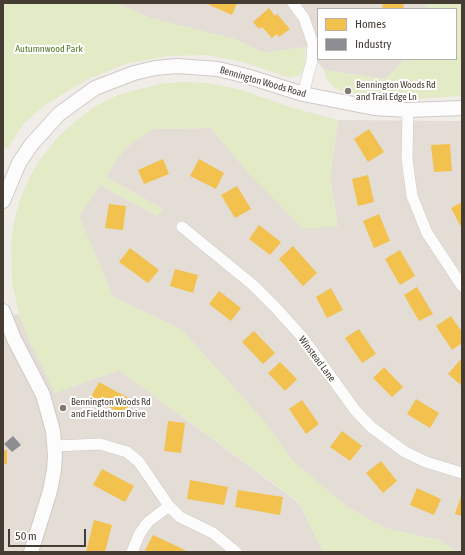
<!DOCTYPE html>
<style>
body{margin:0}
#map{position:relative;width:465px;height:555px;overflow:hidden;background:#f0ece8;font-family:"Asap Condensed",sans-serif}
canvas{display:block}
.frame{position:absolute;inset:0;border:4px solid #453c34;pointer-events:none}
.legend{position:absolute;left:317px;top:8px;width:140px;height:52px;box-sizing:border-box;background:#fff;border:1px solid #b5b1ae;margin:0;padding:5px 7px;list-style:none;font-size:12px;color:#453c34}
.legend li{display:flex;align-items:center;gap:8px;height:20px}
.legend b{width:20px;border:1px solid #b5b1ae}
.scale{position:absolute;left:8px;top:529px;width:78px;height:18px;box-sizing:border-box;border:2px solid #453c34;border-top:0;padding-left:5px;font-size:12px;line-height:14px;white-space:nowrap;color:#453c34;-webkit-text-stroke:3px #fff;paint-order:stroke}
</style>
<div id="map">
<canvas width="465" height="555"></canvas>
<div class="frame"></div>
<ul class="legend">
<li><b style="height:11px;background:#f2c14e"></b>Homes</li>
<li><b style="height:11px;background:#8d8d92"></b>Industry</li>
</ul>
<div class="scale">50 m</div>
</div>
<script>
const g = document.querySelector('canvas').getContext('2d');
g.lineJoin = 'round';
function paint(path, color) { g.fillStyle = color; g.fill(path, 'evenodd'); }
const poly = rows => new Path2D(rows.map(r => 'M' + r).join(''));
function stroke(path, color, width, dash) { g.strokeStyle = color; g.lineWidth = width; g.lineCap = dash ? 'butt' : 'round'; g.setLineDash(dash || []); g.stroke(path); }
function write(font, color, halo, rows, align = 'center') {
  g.font = font + ' "Asap Condensed",sans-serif'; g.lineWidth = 4; g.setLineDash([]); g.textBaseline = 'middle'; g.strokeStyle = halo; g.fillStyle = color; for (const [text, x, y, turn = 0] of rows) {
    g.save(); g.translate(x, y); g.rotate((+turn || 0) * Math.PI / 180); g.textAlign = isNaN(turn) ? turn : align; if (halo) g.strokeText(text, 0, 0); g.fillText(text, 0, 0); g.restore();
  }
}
const residential = poly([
 [116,3,423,3,429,9,318,9,318,59,405,59,386,79,324,70,305,47,265,53,234,39,153,19],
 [338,120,462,121,462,552,457,552,438,540,385,528,346,506,294,462,263,420,181,329,113,297,79,216,100,185,157,216,163,209,106,177,124,149,153,129,211,128,251,176,338,226,330,178],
 [19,314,31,344,55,393,119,370,299,503,323,552,3,552,3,316]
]);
const green = poly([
 [3,3,116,3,153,19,234,39,265,53,305,47,305,65,300,75,290,78,244,62,207,55,169,56,128,63,88,79,45,105,24,123,8,147,3,149],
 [423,3,462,3,462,96,415,99,369,96,342,91,334,88,327,79,324,70,386,79,405,59,456,59,456,9,429,9],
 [182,82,206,83,238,89,293,108,338,120,330,178,338,226,303,229,251,176,211,128,153,129,124,149,106,177,163,209,157,216,100,185,79,216,113,297,181,329,263,420,294,462,346,506,385,528,438,540,457,552,323,552,299,502,119,370,55,393,31,344,19,314,12,282,11,245,14,222,20,200,31,174,41,158,58,137,78,119,99,104,118,95,159,84]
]);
const homes = poly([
 [210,3,237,3,232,15,209,5],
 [382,3,403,3,404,9,383,9],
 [269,8,275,16,277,14,290,29,279,37,277,34,272,38,262,27,259,29,253,22],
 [369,129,384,152,368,162,354,139],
 [450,144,452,171,434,172,431,145],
 [163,159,169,174,144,184,138,170],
 [199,159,224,173,216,189,190,176],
 [368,175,374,202,358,206,352,179],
 [237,186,251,209,235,218,221,195],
 [462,202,462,229,451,208],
 [109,204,126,206,123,230,105,228],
 [379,214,390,241,374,248,363,221],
 [259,225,281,242,270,255,249,239],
 [293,246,317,273,303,286,279,259],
 [130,248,159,270,148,283,119,262],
 [400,250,415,276,400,285,385,259],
 [175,269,198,275,193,293,170,286],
 [417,287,433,314,419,321,404,295],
 [331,288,343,310,327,318,316,297],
 [219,291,241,308,231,321,209,304],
 [451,316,462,332,462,343,452,350,436,326],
 [359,329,376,354,362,363,345,338],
 [254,331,275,353,263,364,242,342],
 [461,359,462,359,462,386,448,374],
 [280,362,297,379,285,391,268,373],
 [384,367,403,387,392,397,373,378],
 [99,382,132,400,123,415,91,397],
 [416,399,439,413,430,428,407,414],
 [302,400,319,424,306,434,289,409],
 [168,421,185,423,181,453,164,451],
 [342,431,362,446,350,461,330,447],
 [3,450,7,450,7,464,3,464],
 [381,461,397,481,383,493,366,473],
 [102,469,134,486,125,502,93,485],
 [190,480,228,487,224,505,187,499],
 [417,488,441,499,434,515,410,505],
 [238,490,283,497,280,515,235,507],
 [462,493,462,516,455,514],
 [94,520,112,525,105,552,86,552],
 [153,535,185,550,184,552,150,552,145,550]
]);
const industry = poly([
 [13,436,21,445,12,452,4,444]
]);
const minor = poly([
 [293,3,304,18,313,44,312,60,303,94],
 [408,110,407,159,412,196,427,233,462,286],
 [182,227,253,285,275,307,303,338,355,410,371,427,405,452,426,462,462,473],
 [55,446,100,444,127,452,139,462,169,506,180,517,213,533,236,552],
 [132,552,140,533,148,522,169,506]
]);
const tertiary = poly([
 [3,201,19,163,31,145,59,114,95,88,134,73,155,68,177,66,218,69,246,76,303,94,374,108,408,110,462,108],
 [3,311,14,339,43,395,53,431,55,456,54,470,50,491,31,552]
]);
const markers = [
 [348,91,4,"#817a73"],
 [63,408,4,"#817a73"]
];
const parkNames = [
 ["Autumnwood Park",49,49]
];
const streetNames = [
 ["Bennington Woods Road",263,82,16],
 ["Winstead Lane",317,359,53]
];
const poiNames = [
 ["Bennington Woods Rd",356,85],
 ["and Trail Edge Ln",356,97],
 ["Bennington Woods Rd",71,402],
 ["and Fieldthorn Drive",71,414]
];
paint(residential, '#e4ddd5');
paint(green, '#e2eac6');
paint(homes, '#f2c14e');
paint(industry, '#8d8d92');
stroke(minor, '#cecac6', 12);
stroke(tertiary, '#cecac6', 16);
stroke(minor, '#fdfcfc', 11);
stroke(tertiary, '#fdfcfc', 14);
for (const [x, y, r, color] of markers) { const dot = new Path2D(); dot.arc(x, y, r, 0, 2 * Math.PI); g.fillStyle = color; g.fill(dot); stroke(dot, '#fff', 1.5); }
write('10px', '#517925', '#fff', parkNames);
write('10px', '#453c34', '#fff', streetNames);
write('10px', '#453c34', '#fff', poiNames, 'left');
</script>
